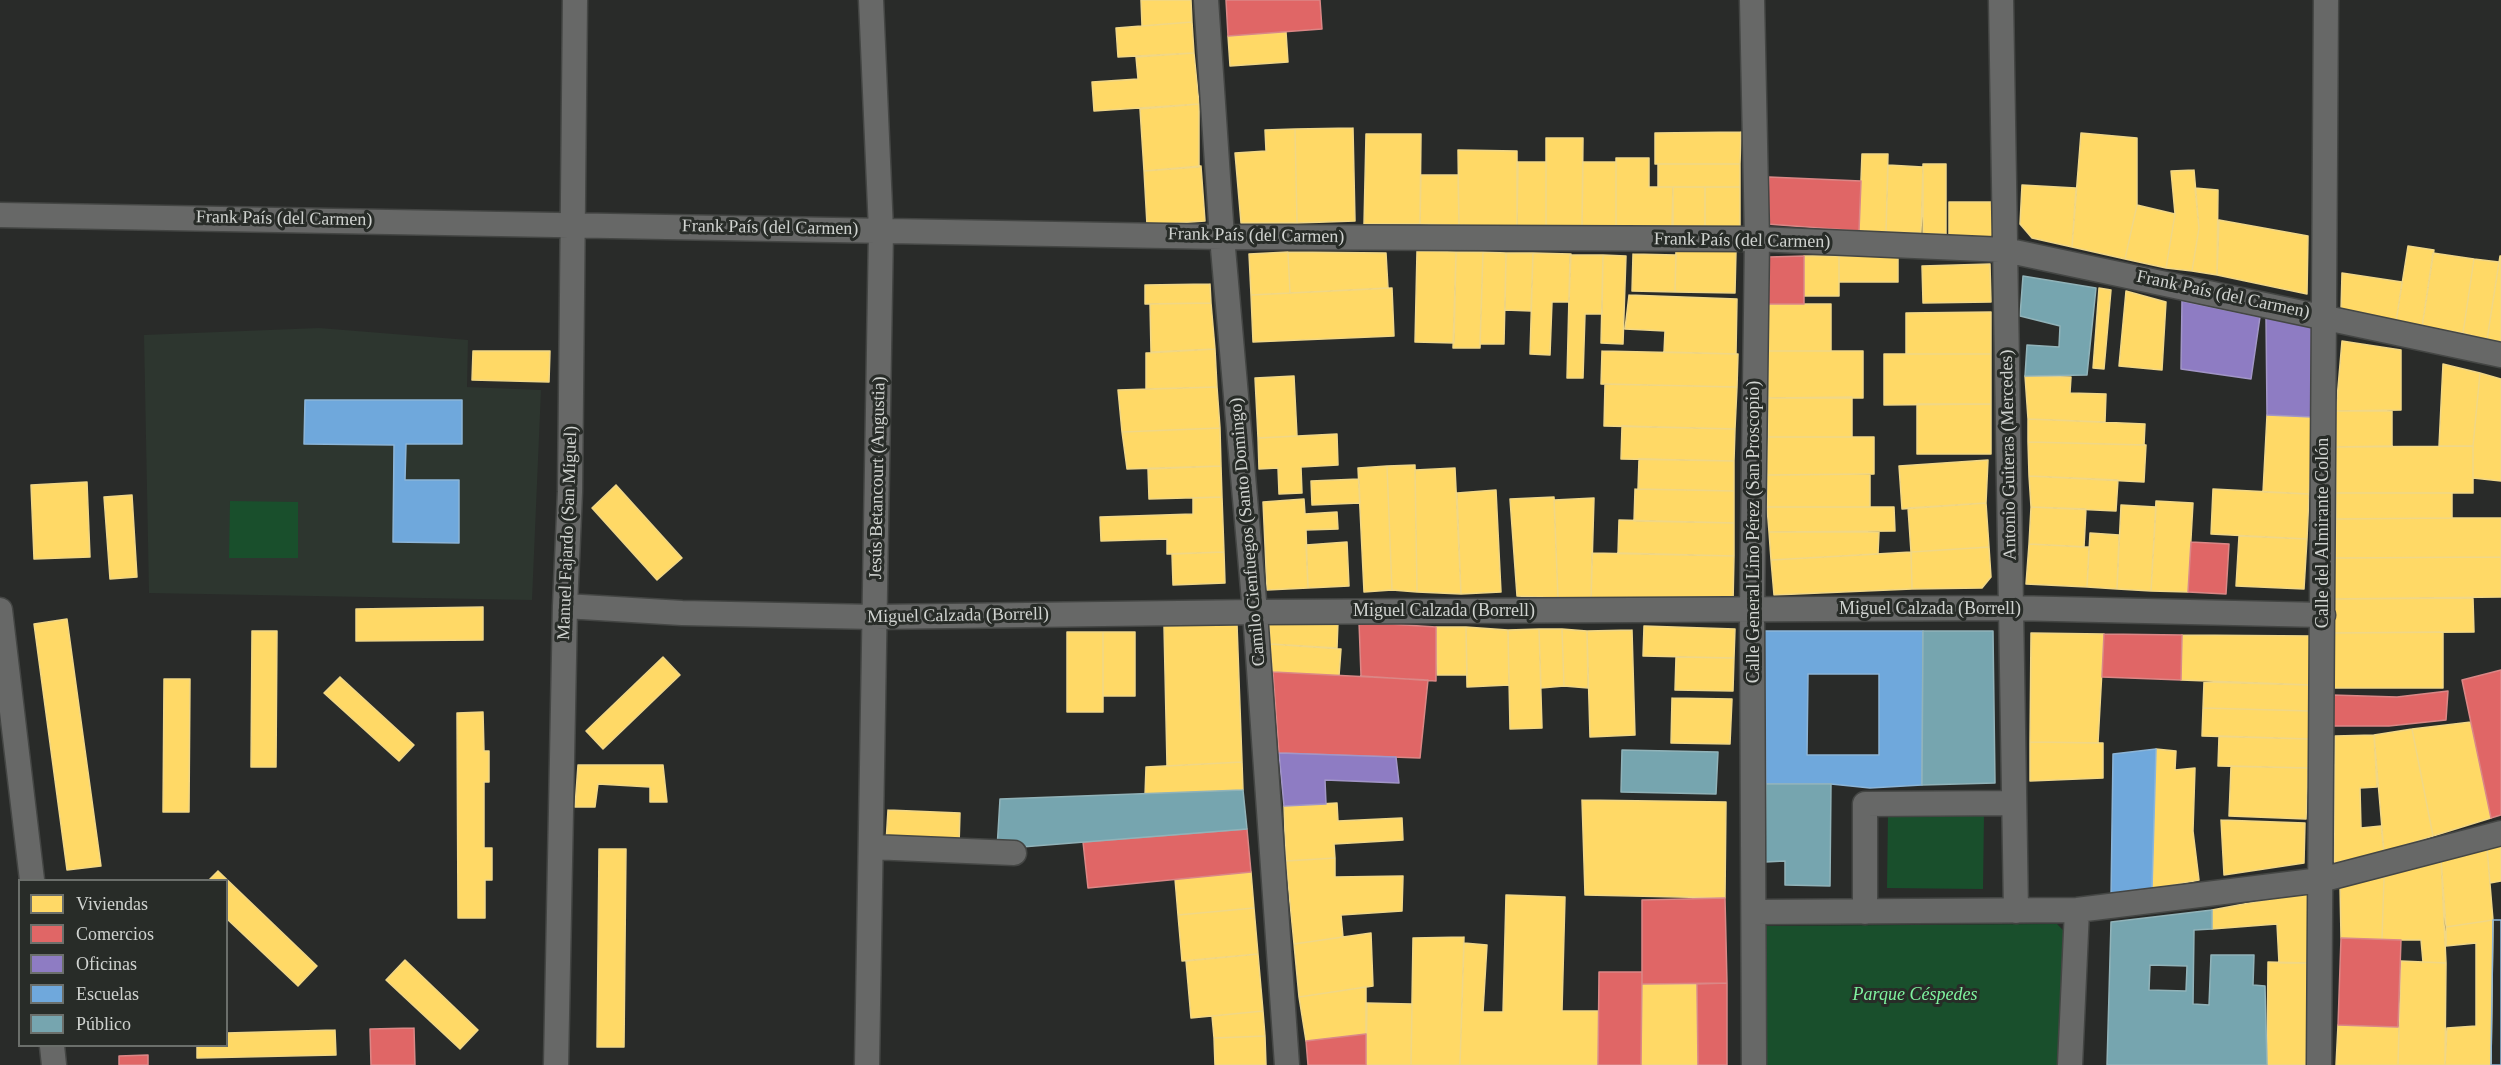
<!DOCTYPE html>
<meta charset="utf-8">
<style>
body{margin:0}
#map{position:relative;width:2501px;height:1065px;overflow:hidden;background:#292b29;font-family:"Times New Roman",serif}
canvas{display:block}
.legend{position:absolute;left:18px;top:879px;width:210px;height:168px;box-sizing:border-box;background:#282c28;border:2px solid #6b6f6b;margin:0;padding:8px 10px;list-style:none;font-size:18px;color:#d0d3d0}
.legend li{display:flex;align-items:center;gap:12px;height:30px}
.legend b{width:30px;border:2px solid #6b6f6b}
</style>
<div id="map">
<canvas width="2501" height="1065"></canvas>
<ul class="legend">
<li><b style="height:16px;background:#ffd966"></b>Viviendas</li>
<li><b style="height:16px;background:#e06666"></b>Comercios</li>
<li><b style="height:16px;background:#8e7cc3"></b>Oficinas</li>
<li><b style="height:16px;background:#6fa8dc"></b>Escuelas</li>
<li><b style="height:16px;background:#76a5af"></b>Público</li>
</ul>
</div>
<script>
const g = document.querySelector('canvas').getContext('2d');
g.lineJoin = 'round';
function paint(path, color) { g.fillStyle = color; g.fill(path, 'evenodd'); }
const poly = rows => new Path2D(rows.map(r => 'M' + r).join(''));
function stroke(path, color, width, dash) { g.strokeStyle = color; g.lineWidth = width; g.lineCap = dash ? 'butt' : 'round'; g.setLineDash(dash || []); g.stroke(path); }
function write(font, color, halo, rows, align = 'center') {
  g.font = font + ' "Times New Roman",serif'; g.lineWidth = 6; g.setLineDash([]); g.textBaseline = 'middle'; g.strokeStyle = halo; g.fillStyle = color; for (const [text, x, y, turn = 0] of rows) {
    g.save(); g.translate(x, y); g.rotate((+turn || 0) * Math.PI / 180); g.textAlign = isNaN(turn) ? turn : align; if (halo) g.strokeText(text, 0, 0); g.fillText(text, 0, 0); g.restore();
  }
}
const built = poly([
 [319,328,468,340,467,387,541,390,532,600,149,593,144,335]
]);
const green = poly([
 [230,501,298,502,298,558,229,558],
 [1888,812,1984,813,1983,889,1887,888],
 [2057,924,2064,931,2059,1065,1766,1065,1766,926]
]);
const homes = poly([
 [1141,0,1191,0,1192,22,1142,26,1141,0],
 [1192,22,1194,53,1118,57,1116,28,1192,22],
 [1286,32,1288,62,1230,66,1228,36,1286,32],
 [1194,53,1199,104,1094,111,1092,82,1138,79,1136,57,1194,53],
 [1199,104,1199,167,1144,171,1140,109,1199,104],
 [1353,128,1355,221,1297,223,1295,129,1353,128],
 [1295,129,1297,223,1241,223,1235,153,1266,151,1265,130,1295,129],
 [1741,132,1740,164,1655,164,1655,133,1741,132],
 [2081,133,2137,138,2137,205,2125,259,2072,247,2081,133],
 [1366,134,1421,134,1420,224,1364,224,1366,134],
 [1546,138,1583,138,1582,228,1546,228,1546,138],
 [1458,150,1517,151,1517,228,1459,225,1458,150],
 [1862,154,1888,154,1886,232,1859,231,1862,154],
 [1616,158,1649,158,1649,187,1673,187,1673,227,1616,227,1616,158],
 [1518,162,1546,162,1546,228,1517,228,1518,162],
 [1583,162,1616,162,1616,227,1582,228,1583,162],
 [1658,164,1740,164,1740,187,1658,187,1658,164],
 [1923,164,1946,164,1946,234,1923,234,1923,164],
 [1888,165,1923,167,1921,233,1886,232,1888,165],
 [1201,166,1205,221,1147,225,1144,171,1201,166],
 [2194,170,2199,228,2192,271,2166,268,2175,214,2171,171,2194,170],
 [1421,175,1458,175,1459,225,1420,224,1421,175],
 [2022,185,2076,188,2072,247,2032,238,2020,224,2022,185],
 [1673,187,1705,187,1705,228,1672,228,1673,187],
 [1705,187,1740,187,1740,227,1705,227,1705,187],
 [2195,188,2218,190,2217,275,2192,271,2199,228,2195,188],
 [1949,202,1997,202,1997,238,1949,238,1949,202],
 [2137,205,2175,214,2166,268,2125,259,2137,205],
 [2219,220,2308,236,2307,294,2217,275,2219,220],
 [2408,246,2434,250,2422,327,2396,322,2408,246],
 [1676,250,1736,251,1735,293,1675,292,1676,250],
 [1417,251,1456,252,1454,343,1415,342,1417,251],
 [1288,252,1386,253,1388,288,1290,293,1288,252],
 [1288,252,1290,293,1251,295,1249,254,1288,252],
 [1456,252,1483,252,1480,348,1453,348,1456,252],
 [1483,252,1506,253,1504,344,1480,344,1483,252],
 [1506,253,1533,253,1531,311,1505,310,1506,253],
 [1533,253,1571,254,1569,302,1552,302,1550,355,1530,354,1533,253],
 [2433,253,2474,259,2463,333,2422,327,2433,253],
 [1633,254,1676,255,1675,292,1632,291,1633,254],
 [1570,255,1603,255,1602,314,1585,314,1583,378,1567,378,1570,255],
 [1603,255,1626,256,1623,344,1601,343,1603,255],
 [1804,256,1839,256,1839,296,1804,296,1804,256],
 [1839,256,1898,256,1898,282,1839,282,1839,256],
 [2500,256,2501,256,2501,342,2487,340,2500,256],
 [2474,259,2499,262,2487,340,2463,333,2474,259],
 [1990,264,1991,302,1923,303,1922,266,1990,264],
 [2342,273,2402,282,2396,322,2341,310,2342,273],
 [1210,284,1211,303,1145,304,1145,285,1210,284],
 [1392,288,1394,336,1253,342,1251,295,1392,288],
 [2099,288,2111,290,2104,369,2093,368,2099,288],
 [2126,291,2166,302,2162,370,2119,366,2126,291],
 [1629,295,1737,299,1736,354,1664,352,1665,331,1625,329,1629,295],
 [1211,303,1215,349,1151,352,1150,304,1211,303],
 [1768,304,1831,304,1831,351,1768,351,1768,304],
 [1991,312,1991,354,1906,354,1906,313,1991,312],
 [2342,341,2401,350,2401,410,2336,411,2342,341],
 [1215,349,1217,387,1146,389,1146,353,1215,349],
 [473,351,550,351,549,382,472,380,473,351],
 [1602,351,1738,354,1737,387,1601,384,1602,351],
 [1768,351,1863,351,1863,398,1768,398,1768,351],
 [1884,354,1991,354,1991,404,1884,405,1884,354],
 [2443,364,2480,373,2473,446,2439,446,2443,364],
 [2480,373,2501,379,2501,481,2473,478,2473,446,2480,373],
 [1294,376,1297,436,1258,438,1255,378,1294,376],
 [2025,376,2071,377,2070,393,2106,394,2105,422,2028,419,2025,376],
 [1605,384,1737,387,1735,429,1604,426,1605,384],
 [1217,387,1220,428,1122,432,1118,390,1217,387],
 [1852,397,1852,437,1768,437,1768,398,1852,397],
 [1917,404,1991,404,1991,454,1917,454,1917,404],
 [2336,411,2392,411,2392,446,2336,447,2336,411],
 [2267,415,2313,417,2309,494,2263,492,2267,415],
 [2028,419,2145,424,2144,445,2028,442,2028,419],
 [1622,426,1735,429,1734,461,1621,459,1622,426],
 [1220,428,1221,466,1127,469,1122,432,1220,428],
 [1337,434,1338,465,1301,467,1302,493,1279,494,1278,468,1259,469,1258,438,1337,434],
 [1768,437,1874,437,1874,474,1767,475,1768,437],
 [2028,442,2146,445,2144,482,2029,476,2028,442],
 [2473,446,2473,493,2336,493,2336,447,2473,446],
 [1639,459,1734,461,1734,491,1638,489,1639,459],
 [1988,460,1986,503,1902,509,1899,466,1988,460],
 [1415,465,1417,592,1392,590,1387,466,1415,465],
 [1221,466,1222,497,1149,499,1148,469,1221,466],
 [1387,466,1392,590,1364,592,1358,468,1387,466],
 [1455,468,1461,594,1417,592,1415,470,1455,468],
 [1870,474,1870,507,1767,507,1767,475,1870,474],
 [2029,476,2118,480,2116,511,2031,507,2029,476],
 [1359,479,1360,503,1312,505,1311,481,1359,479],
 [87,482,90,557,34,559,31,485,87,482],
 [616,485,682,558,657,580,592,508,616,485],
 [1635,489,1734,491,1734,523,1634,521,1635,489],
 [2213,489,2309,494,2307,539,2211,534,2213,489],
 [1496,490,1501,592,1461,594,1457,493,1496,490],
 [2336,493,2452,493,2452,518,2336,519,2336,493],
 [132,495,137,577,110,579,104,497,132,495],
 [1222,497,1224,552,1167,554,1167,539,1101,541,1100,517,1193,514,1193,498,1222,497],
 [1554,497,1558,598,1517,596,1510,499,1554,497],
 [1594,498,1591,601,1558,598,1554,500,1594,498],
 [1304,499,1305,514,1337,512,1338,529,1306,530,1308,588,1267,590,1263,502,1304,499],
 [2156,501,2193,503,2188,592,2151,591,2156,501],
 [1986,503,1989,547,1911,552,1908,508,1986,503],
 [2121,505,2156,507,2151,591,2117,589,2121,505],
 [1767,507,1894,507,1895,531,1769,532,1767,507],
 [2031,507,2086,509,2084,547,2029,544,2031,507],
 [2452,518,2501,518,2501,557,2335,558,2336,519,2452,518],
 [1619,520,1734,523,1734,556,1618,553,1619,520],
 [1769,532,1879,532,1878,554,1771,560,1769,532],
 [2090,533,2119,535,2117,589,2087,587,2090,533],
 [2239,536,2307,539,2304,589,2236,586,2239,536],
 [1347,542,1349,586,1308,588,1306,545,1347,542],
 [2029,544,2089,547,2087,587,2026,584,2029,544],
 [1989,547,1991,577,1982,588,1912,589,1911,552,1989,547],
 [1224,552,1225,583,1173,585,1172,554,1224,552],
 [1911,552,1912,589,1774,595,1771,560,1911,552],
 [1592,553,1734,556,1733,604,1591,601,1592,553],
 [2501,557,2501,597,2331,599,2335,558,2501,557],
 [2473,598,2474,632,2331,633,2331,599,2473,598],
 [483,607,483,640,356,641,356,609,483,607],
 [1269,618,1338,622,1337,648,1270,644,1269,618],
 [67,619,101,866,67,870,34,624,67,619],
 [1237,624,1242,762,1167,766,1164,626,1237,624],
 [1644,626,1735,629,1734,658,1643,656,1644,626],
 [1436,627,1466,627,1467,675,1437,675,1436,627],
 [1466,627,1508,630,1509,685,1467,687,1466,627],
 [1539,629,1542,728,1510,729,1508,630,1539,629],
 [1539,629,1562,629,1564,686,1541,688,1539,629],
 [1562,629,1587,631,1588,688,1564,686,1562,629],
 [1632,630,1635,735,1590,737,1587,631,1632,630],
 [252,631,277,631,276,767,251,767,252,631],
 [1067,632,1103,632,1103,712,1067,712,1067,632],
 [1103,632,1135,632,1135,696,1103,696,1103,632],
 [2443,632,2443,688,2332,688,2331,633,2443,632],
 [2031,633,2104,634,2098,743,2030,742,2031,633],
 [2182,635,2313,636,2311,685,2181,680,2182,635],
 [1270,644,1341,649,1339,676,1273,672,1270,644],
 [663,657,680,675,603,749,586,731,663,657],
 [1676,657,1734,658,1733,691,1675,690,1676,657],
 [340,677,414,745,399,761,324,693,340,677],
 [164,679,190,679,189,812,163,812,164,679],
 [2204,682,2311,685,2310,711,2203,708,2204,682],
 [1672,698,1732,699,1730,744,1671,743,1672,698],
 [2203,708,2310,711,2309,739,2202,736,2203,708],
 [483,712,484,751,489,751,489,782,484,782,484,848,492,848,492,880,485,880,485,918,458,918,457,713,483,712],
 [2471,722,2491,818,2433,836,2412,729,2471,722],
 [2412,729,2433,836,2384,852,2374,735,2412,729],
 [2374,735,2377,787,2360,788,2361,828,2381,826,2384,852,2334,863,2335,736,2374,735],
 [2219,736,2309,739,2308,768,2218,766,2219,736],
 [2030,742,2103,743,2103,778,2030,781,2030,742],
 [2156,749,2176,751,2175,770,2195,768,2193,831,2199,880,2152,889,2156,749],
 [1242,762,1243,790,1145,795,1146,767,1242,762],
 [578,765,663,765,667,802,650,802,650,787,598,784,595,807,575,807,578,765],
 [2231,766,2308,768,2306,819,2229,816,2231,766],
 [1582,800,1726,802,1725,898,1585,895,1582,800],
 [1337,803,1338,821,1402,818,1403,840,1334,844,1335,858,1286,861,1284,806,1337,803],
 [888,810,960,813,959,846,886,843,888,810],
 [2221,820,2305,823,2304,863,2224,875,2221,820],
 [2501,843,2501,881,2490,883,2487,848,2501,843],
 [2487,848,2493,920,2446,927,2441,859,2487,848],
 [599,849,626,849,624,1047,597,1047,599,849],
 [1335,858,1335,877,1403,876,1402,911,1341,915,1343,937,1294,944,1286,861,1335,858],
 [2441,859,2446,963,2423,962,2421,940,2382,940,2384,877,2441,859],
 [218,871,317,966,298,986,226,918,226,880,209,880,218,871],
 [1251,872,1254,908,1178,915,1175,879,1251,872],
 [2384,877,2382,940,2341,938,2340,886,2384,877],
 [2308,892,2308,963,2279,963,2277,924,2212,929,2212,910,2308,892],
 [1506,895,1565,897,1562,1011,1599,1011,1598,1065,1460,1065,1464,943,1487,945,1483,1012,1503,1012,1506,895],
 [1254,908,1258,954,1182,961,1178,915,1254,908],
 [2493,920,2491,1065,2445,1065,2447,1028,2476,1026,2476,943,2446,946,2446,927,2493,920],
 [1371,933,1373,986,1299,997,1294,944,1371,933],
 [1464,937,1460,1065,1411,1065,1413,938,1464,937],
 [1258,954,1263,1011,1191,1018,1186,961,1258,954],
 [405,960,478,1030,460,1049,386,980,405,960],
 [2401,961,2446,963,2445,1065,2398,1065,2401,961],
 [2268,962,2308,963,2306,1065,2267,1065,2268,962],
 [1642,984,1697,984,1698,1065,1641,1065,1642,984],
 [1366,987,1366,1034,1306,1041,1299,997,1366,987],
 [1367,1003,1412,1004,1411,1065,1366,1065,1367,1003],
 [1263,1011,1265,1036,1214,1038,1212,1016,1263,1011],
 [2338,1025,2399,1027,2398,1065,2336,1065,2338,1025],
 [335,1030,336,1055,197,1058,197,1046,226,1046,226,1033,335,1030],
 [1265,1036,1266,1065,1215,1065,1214,1038,1265,1036]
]);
const shops = poly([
 [1226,0,1320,0,1322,29,1228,36,1226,0],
 [1769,177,1861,181,1859,231,1767,224,1769,177],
 [1804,256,1804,304,1768,304,1769,257,1804,256],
 [2191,542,2229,544,2226,594,2188,592,2191,542],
 [1359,622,1436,627,1436,681,1361,676,1359,622],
 [2104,634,2182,635,2181,680,2102,677,2104,634],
 [2501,670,2501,815,2491,818,2462,680,2501,670],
 [1273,672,1428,680,1420,758,1279,753,1273,672],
 [2448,691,2446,720,2389,726,2332,726,2332,695,2397,697,2448,691],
 [1247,829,1251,872,1088,888,1083,842,1247,829],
 [1725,898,1727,983,1642,984,1642,900,1725,898],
 [2341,938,2401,940,2398,1027,2338,1025,2341,938],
 [1599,972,1642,972,1641,1065,1598,1065,1599,972],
 [1727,983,1727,1065,1698,1065,1697,984,1727,983],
 [414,1028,415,1065,371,1065,370,1029,414,1028],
 [1366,1034,1366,1065,1308,1065,1306,1041,1366,1034],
 [148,1055,148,1065,119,1065,119,1056,148,1055]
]);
const offices = poly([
 [2182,301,2260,317,2251,379,2181,369,2182,301],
 [2266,317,2315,324,2313,417,2267,415,2266,317],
 [1279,753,1396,757,1399,783,1325,780,1326,804,1284,806,1279,753]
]);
const schools = poly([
 [305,400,462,400,462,444,406,444,405,480,459,480,459,543,393,542,394,445,304,444,305,400],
 [1764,631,1923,631,1922,785,1870,788,1831,784,1766,784,1764,631],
 [1808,674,1879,674,1879,755,1807,755,1808,674],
 [2156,749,2152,889,2111,898,2113,754,2156,749],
 [2493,920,2501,920,2501,1065,2491,1065,2493,920],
 [2493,920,2501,920,2501,1065,2491,1065,2493,920]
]);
const public = poly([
 [2023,276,2096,288,2087,375,2025,376,2027,345,2059,347,2060,326,2020,316,2023,276],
 [1923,631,1993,631,1995,783,1922,785,1923,631],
 [1622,750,1718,752,1716,794,1621,792,1622,750],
 [1766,784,1831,784,1830,886,1785,885,1785,861,1765,862,1766,784],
 [1243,790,1247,829,997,849,1000,799,1243,790],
 [2212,910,2212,929,2194,930,2193,1004,2209,1005,2211,955,2254,955,2253,985,2265,986,2267,1065,2107,1065,2111,922,2212,910],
 [2150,965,2187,966,2186,991,2149,990,2150,965]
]);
const street = poly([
 [1206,0,1222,237,1255,612,1287,1065],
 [1752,0,1757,239,1752,610,1754,1065],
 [2001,0,2016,911],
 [0,215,1222,237,1757,239,2005,250,2501,355],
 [565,606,682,613,875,617,1255,612,2011,608,2323,615],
 [0,610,32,880],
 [871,847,1014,853],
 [1754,912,2077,910,2321,880,2501,833],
 [1865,912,1865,804,2014,803],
 [52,1046,54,1065],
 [556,1065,565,606,570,492,575,0],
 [867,1065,881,230,871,0],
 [2070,1065,2077,910],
 [2319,1065,2326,0]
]);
const streetNames = [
 ["Frank País (del Carmen)",284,219,1],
 ["Frank País (del Carmen)",770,228,1],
 ["Frank País (del Carmen)",1256,236,1],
 ["Frank País (del Carmen)",1742,241,1],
 ["Frank País (del Carmen)",2223,295,12],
 ["Antonio Guiteras (Mercedes)",2009,455,-91],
 ["Jesús Betancourt (Angustia)",878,478,-89],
 ["Camilo Cienfuegos (Santo Domingo)",1248,532,-95],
 ["Calle General Lino Pérez (San Proscopio)",1754,532,-90],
 ["Manuel Fajardo (San Miguel)",568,533,-88],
 ["Calle del Almirante Colón",2323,533,-90],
 ["Miguel Calzada (Borrell)",1930,609],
 ["Miguel Calzada (Borrell)",1444,611],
 ["Miguel Calzada (Borrell)",958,616,-1]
];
const parkNames = [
 ["Parque Céspedes",1915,995]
];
paint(built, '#2d362f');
paint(green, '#194f2c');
paint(homes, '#ffd966');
stroke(homes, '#f1d786', 1.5);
paint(shops, '#e06666');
stroke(shops, '#db8786', 1.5);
paint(offices, '#8e7cc3');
stroke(offices, '#a296c7', 1.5);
paint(schools, '#6fa8dc');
stroke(schools, '#8cb5d8', 1.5);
paint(public, '#76a5af');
stroke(public, '#91b3b9', 1.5);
stroke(street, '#444644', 27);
stroke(street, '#676867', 24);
write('18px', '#d0d3d0', '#282c28', streetNames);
write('italic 18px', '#7ff39f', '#282c28', parkNames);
</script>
